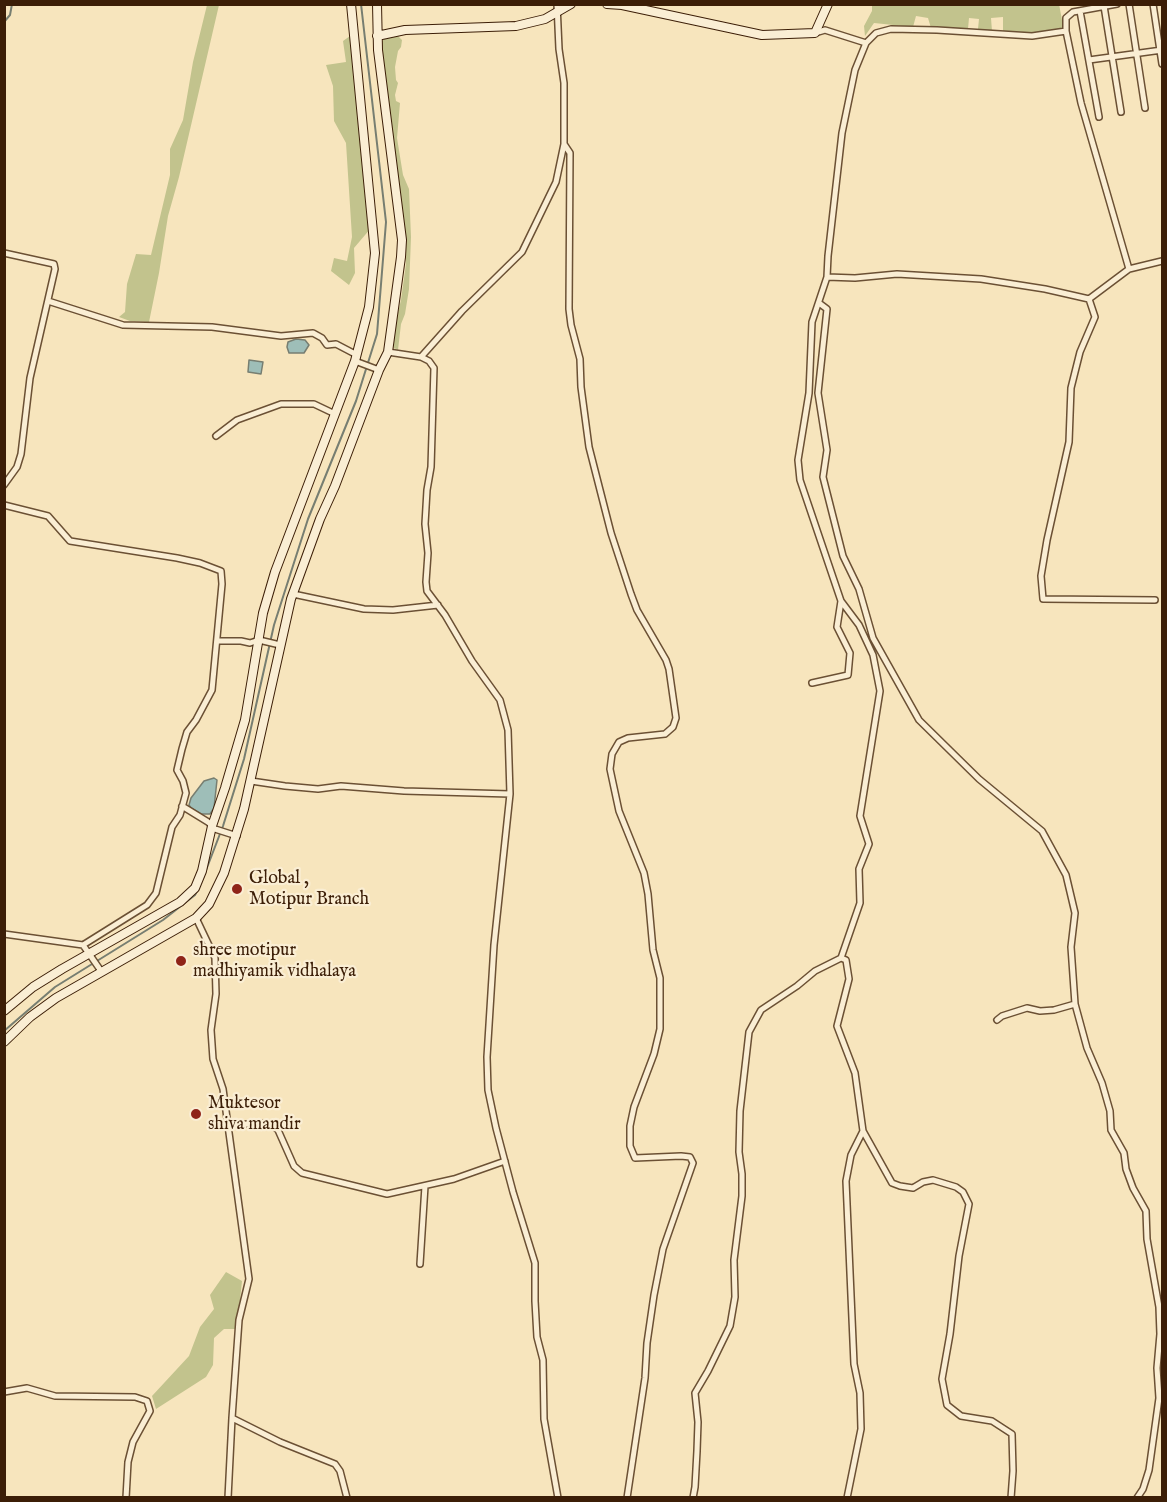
<!DOCTYPE html>
<style>
body{margin:0}
#map{position:relative;width:1167px;height:1502px;overflow:hidden;background:#f7e5bd;font-family:"IM FELL English",serif}
canvas{display:block}
.frame{position:absolute;inset:0;border:6px solid #3c1e07;pointer-events:none}
</style>
<div id="map">
<canvas width="1167" height="1502"></canvas>
<div class="frame"></div>
</div>
<script>
const g = document.querySelector('canvas').getContext('2d');
g.lineJoin = 'round';
function paint(path, color) { g.fillStyle = color; g.fill(path, 'evenodd'); }
const poly = rows => new Path2D(rows.map(r => 'M' + r).join(''));
function stroke(path, color, width, dash) { g.strokeStyle = color; g.lineWidth = width; g.lineCap = dash ? 'butt' : 'round'; g.setLineDash(dash || []); g.stroke(path); }
function write(font, color, halo, rows, align = 'center') {
  g.font = font + ' "IM FELL English",serif'; g.lineWidth = 4.5; g.setLineDash([]); g.textBaseline = 'middle'; g.strokeStyle = halo; g.fillStyle = color; for (const [text, x, y, turn = 0] of rows) {
    g.save(); g.translate(x, y); g.rotate((+turn || 0) * Math.PI / 180); g.textAlign = isNaN(turn) ? turn : align; if (halo) g.strokeText(text, 0, 0); g.fillText(text, 0, 0); g.restore();
  }
}
const green = poly([
 [1059,4,1064,31,1043,33,1003,31,1003,17,991,18,992,31,978,29,979,19,969,18,968,29,931,28,928,18,916,16,913,27,874,23,865,36,864,26,872,11,872,5],
 [207,5,219,5,179,177,168,216,159,273,149,322,130,321,119,317,125,312,127,284,136,254,151,255,170,175,170,149,183,120,193,62],
 [396,34,402,40,401,47,398,51,395,67,396,80,398,83,395,95,396,101,400,103,397,138,403,175,409,189,411,237,409,289,405,314,401,324,398,350,390,346,401,300,406,264,403,217,385,93,381,43,386,36],
 [350,36,371,228,354,248,355,273,349,285,331,271,334,258,347,261,352,237,346,143,334,121,333,86,326,65,346,62,343,41],
 [226,1272,242,1281,237,1329,224,1329,214,1338,213,1365,206,1377,156,1409,152,1396,189,1356,200,1327,214,1309,210,1295]
]);
const water = poly([
 [296,339,305,340,309,345,304,353,289,353,287,347,288,342,296,339],
 [249,360,263,362,261,374,248,372,249,360],
 [214,778,217,780,214,808,210,814,201,814,191,808,189,805,191,798,204,781,214,778]
]);
const stream = poly([
 [4,22,10,15,12,4],
 [203,878,223,826,244,759,274,625,308,519,356,401,377,334,386,222,361,4],
 [4,1031,55,987,163,920,195,895,197,891]
]);
const street = poly([
 [557,4,559,49,564,83,564,144],
 [1117,4,1073,12,1066,18,1066,31,1081,103,1129,269],
 [1129,4,1145,108],
 [1153,4,1162,64],
 [1104,6,1121,112],
 [1080,11,1099,117],
 [815,33,825,30,866,43,855,70,842,133,828,256,827,277,855,278,897,274,981,279,1045,289,1089,299,1129,269,1162,261],
 [866,43,876,33,891,29,937,30,1032,36,1066,31],
 [1089,60,1162,50],
 [4,253,54,264,55,269,30,378,21,454,17,467,4,485],
 [827,277,812,322,809,393,798,460,800,480,841,601,859,625,873,655,880,691,860,816,869,844,859,869,860,903,841,958,846,960,849,979,837,1026,855,1073,863,1131,851,1155,846,1181,854,1364,860,1393,861,1429,847,1498],
 [1089,299,1095,317,1080,352,1071,388,1069,442,1047,540,1041,576,1043,599,1155,600],
 [48,301,123,325,212,327,281,336,313,333,322,338,327,345,336,344,357,355],
 [819,303,827,309,818,393,827,450,823,477,843,556,859,589,873,638,919,720,979,779,1042,831,1066,875,1075,913,1071,947,1075,1004,1087,1048,1102,1083,1110,1111,1111,1130,1124,1153,1126,1169,1133,1188,1146,1211,1147,1239,1159,1307,1160,1334,1157,1368,1159,1398,1149,1470,1143,1489,1137,1498],
 [388,352,421,357,429,361,434,368,431,467,427,490,425,524,428,553,426,582,427,591,445,615,472,661,500,700,508,730,510,794,494,945,487,1057,488,1090,496,1128,513,1192,535,1263,535,1301,537,1337,543,1360,544,1419,558,1498],
 [421,357,462,311,522,252,556,182,564,144,570,153,569,309,571,325,580,359,581,387,589,447,611,533,631,594,637,610,666,660,669,669,676,718,673,727,665,734,628,738,619,742,612,754,610,769,619,811,644,873,648,894,653,950,660,978,660,1029,654,1054,634,1107,630,1126,630,1146,635,1158,681,1156,690,1157,693,1163,663,1249,654,1295,647,1343,645,1378,627,1498],
 [355,361,379,370],
 [216,436,237,420,281,404,314,404,335,414],
 [4,505,48,516,70,541,177,558,200,563,221,571,222,584,212,690,196,720,187,732,182,749,177,770,183,781,186,793,180,815,172,827,156,893,147,905,83,945],
 [293,594,364,609,393,610,438,605],
 [217,641,241,641,250,643,259,640,280,645],
 [812,683,848,675,850,653,837,627,841,601],
 [251,781,285,786,318,789,341,786,404,791,510,794],
 [182,806,208,822,215,829,237,836],
 [196,918,215,958,216,994,211,1030,213,1059,223,1089,249,1279,239,1320,232,1418,280,1442,335,1464,340,1471,347,1498],
 [4,934,83,945,101,971],
 [997,1020,1002,1016,1027,1008,1040,1011,1054,1010,1075,1004],
 [227,1125,270,1123,278,1130,294,1166,302,1173,387,1194,454,1179,505,1161],
 [863,1131,892,1183,900,1186,913,1188,923,1182,933,1180,956,1187,963,1192,969,1204,959,1256,950,1334,942,1379,947,1405,961,1416,992,1421,1012,1434,1013,1471,1011,1498],
 [420,1264,425,1186],
 [4,1392,27,1388,55,1396,135,1397,147,1401,150,1411,133,1442,128,1462,126,1498],
 [228,1498,232,1418],
 [693,1498,695,1487,697,1451,698,1422,695,1393,708,1371,730,1326,735,1297,734,1260,742,1196,742,1174,739,1152,740,1111,749,1032,761,1010,797,986,815,971,841,958]
]);
const secondary = poly([
 [607,4,622,5,762,35,815,33,828,4],
 [377,36,405,30,516,26,545,19,571,4],
 [4,1011,33,987,62,969,180,902,195,888,202,871,212,826,225,788,245,720,263,613,275,572,355,361,369,307,375,253,351,4],
 [4,1042,30,1017,56,998,196,918,209,904,224,873,244,809,291,599,320,519,335,486,379,370,388,352,401,257,402,240,378,50,377,4]
]);
const markers = [
 [237,889,6,"#8f2418"],
 [181,961,6,"#8f2418"],
 [196,1114,6,"#8f2418"]
];
const poiNames = [
 ["Global ,",249,879],
 ["Motipur Branch",249,900],
 ["shree motipur",193,951],
 ["madhiyamik vidhalaya",193,972],
 ["Muktesor",208,1104],
 ["shiva mandir",208,1125]
];
paint(green, '#c2c38d');
paint(water, '#9ebeb8');
stroke(water, '#777e71', 1.5);
stroke(stream, '#777e71', 2);
stroke(street, '#6b5034', 8);
stroke(secondary, '#3c1e07', 10);
stroke(street, '#faeed4', 5);
stroke(secondary, '#faeed4', 8);
for (const [x, y, r, color] of markers) { const dot = new Path2D(); dot.arc(x, y, r, 0, 2 * Math.PI); g.fillStyle = color; g.fill(dot); stroke(dot, '#faeed4', 2); }
write('18px', '#3c1e07', '#faeed4', poiNames, 'left');
</script>
